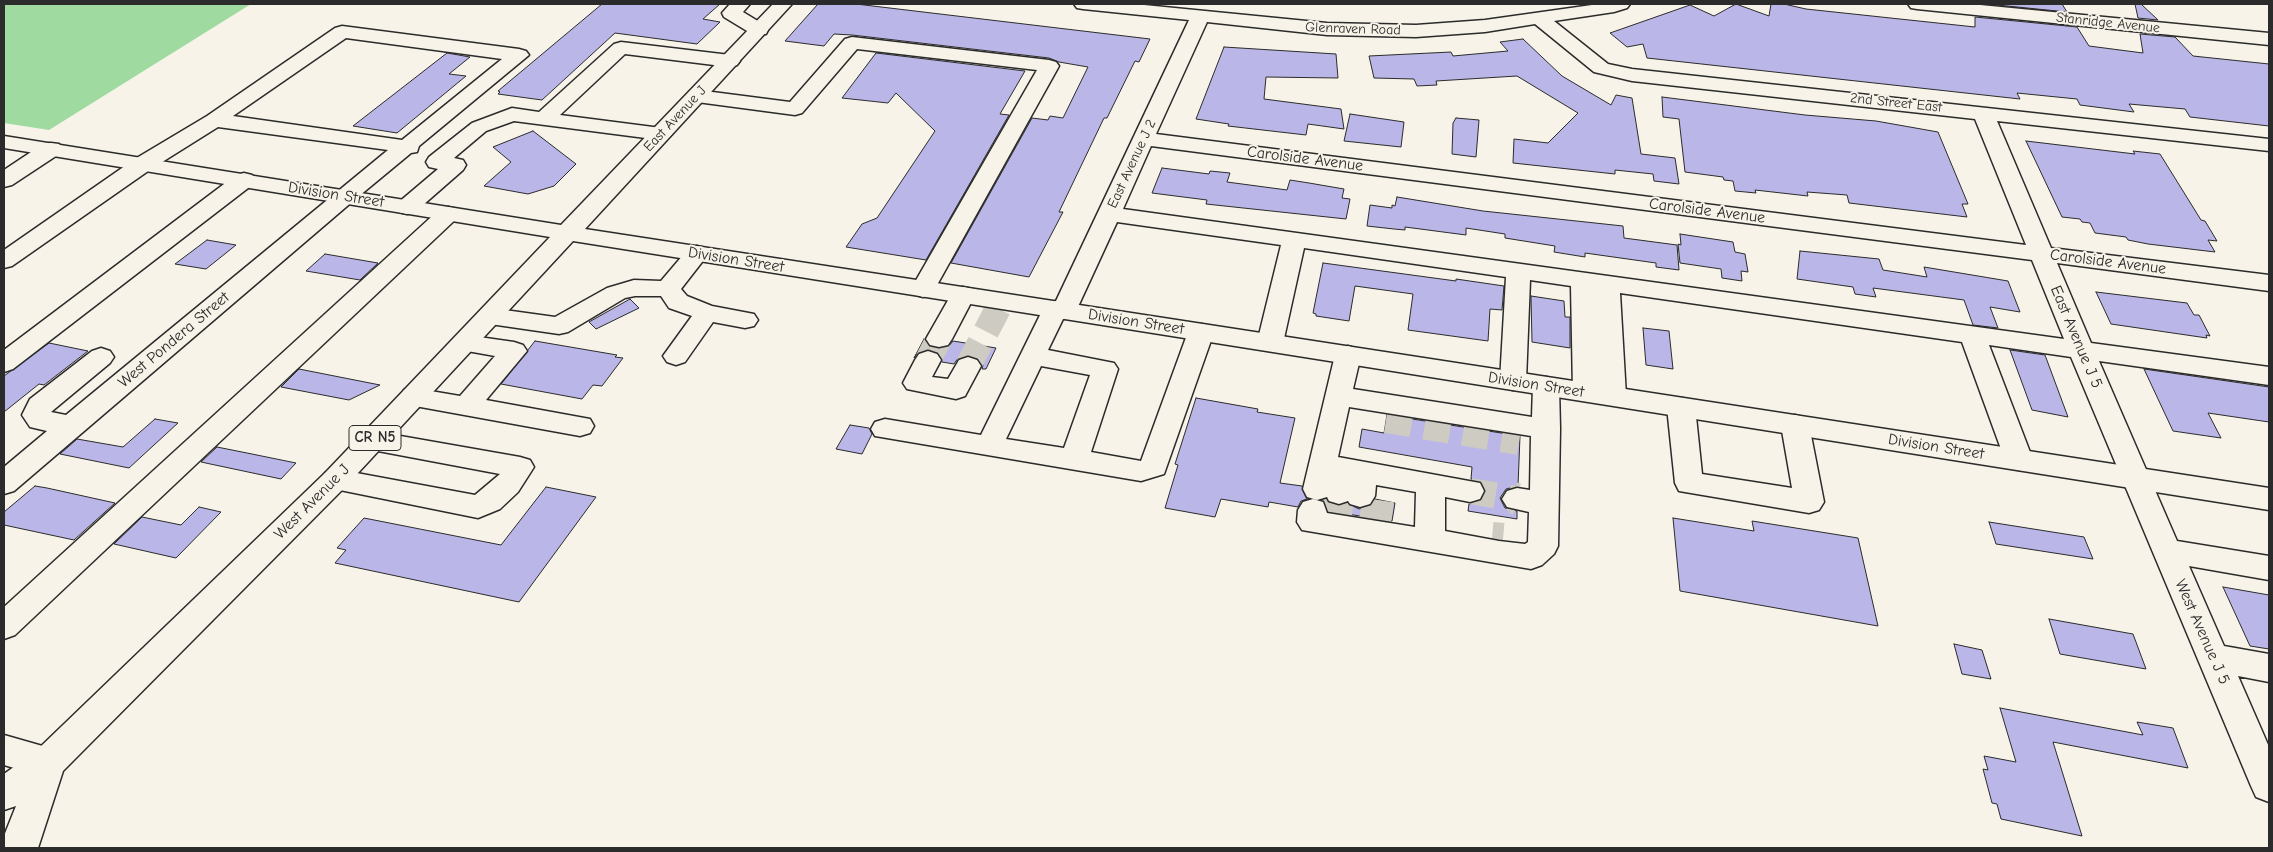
<!DOCTYPE html>
<style>
body{margin:0}
#map{position:relative;width:2273px;height:852px;overflow:hidden;background:#f7f3e8;font-family:"Comic Neue",sans-serif}
canvas{display:block}
.frame{position:absolute;inset:0;border:5px solid #2b2b2b;pointer-events:none}
</style>
<div id="map">
<canvas width="2273" height="852"></canvas>
<div class="frame"></div>
</div>
<script>
const g = document.querySelector('canvas').getContext('2d');
g.lineJoin = 'round';
function paint(path, color) { g.fillStyle = color; g.fill(path, 'evenodd'); }
const poly = rows => new Path2D(rows.map(r => 'M' + r).join(''));
function stroke(path, color, width, dash) { g.strokeStyle = color; g.lineWidth = width; g.lineCap = dash ? 'butt' : 'round'; g.setLineDash(dash || []); g.stroke(path); }
function write(font, color, halo, rows, align = 'center') {
  g.font = font + ' "Comic Neue",sans-serif'; g.lineWidth = 4; g.setLineDash([]); g.textBaseline = 'middle'; g.strokeStyle = halo; g.fillStyle = color; for (const [text, x, y, turn = 0] of rows) {
    g.save(); g.translate(x, y); g.rotate((+turn || 0) * Math.PI / 180); g.textAlign = isNaN(turn) ? turn : align; if (halo) g.strokeText(text, 0, 0); g.fillText(text, 0, 0); g.restore();
  }
}
const green = poly([
 [4,4,251,4,49,130,4,123]
]);
const building = poly([
 [602,4,720,4,703,19,720,22,697,44,615,33,542,100,498,94,500,92,498,91,602,4],
 [818,4,856,4,1150,39,1139,62,1135,61,1107,118,1104,118,1059,212,1063,212,1029,277,951,263,1032,118,1048,120,1050,116,1063,118,1088,67,1059,62,1049,58,852,35,834,34,824,46,785,41,818,4],
 [1736,4,1769,16,1771,4,1784,4,1806,9,1975,27,1975,17,2077,27,2089,46,2143,53,2140,34,2175,37,2193,56,2269,64,2269,126,2190,117,2185,109,2129,104,2134,112,2080,105,2077,99,2017,93,2020,99,1647,58,1643,44,1627,47,1610,33,1690,5,1714,16,1736,4],
 [1987,4,2062,4,2067,12,1987,4],
 [2135,4,2141,4,2158,20,2138,18,2135,4],
 [1523,39,1562,76,1611,105,1616,95,1632,98,1641,154,1675,158,1679,184,1654,181,1653,174,1615,170,1615,174,1513,163,1514,139,1548,143,1578,113,1517,76,1436,81,1437,85,1417,86,1414,79,1374,78,1369,56,1451,52,1453,56,1508,51,1500,42,1523,39],
 [1224,47,1336,54,1338,78,1266,77,1264,99,1341,109,1344,129,1308,124,1306,135,1228,126,1229,124,1196,119,1224,47],
 [447,53,470,57,449,74,466,76,397,133,353,126,447,53],
 [876,53,1025,71,1000,114,1009,115,926,260,846,247,862,224,877,218,935,131,896,93,888,103,842,98,876,53],
 [1662,97,1805,115,1876,121,1938,132,1968,204,1962,204,1967,217,1849,203,1847,195,1807,192,1808,196,1755,190,1756,193,1735,191,1733,181,1724,180,1723,177,1685,172,1679,119,1663,117,1662,97],
 [1350,114,1404,122,1401,147,1344,141,1350,114],
 [1456,118,1479,120,1476,157,1452,154,1453,123,1456,118],
 [533,131,576,164,554,186,528,194,484,186,511,162,493,147,533,131],
 [2026,141,2135,154,2133,151,2160,154,2201,220,2205,221,2217,241,2208,240,2215,252,2148,244,2128,240,2126,237,2095,233,2090,223,2082,222,2080,219,2062,217,2026,141],
 [1162,168,1209,174,1210,171,1230,173,1227,182,1287,190,1290,180,1309,183,1344,189,1342,198,1350,199,1346,219,1206,204,1207,200,1152,193,1162,168],
 [1397,197,1483,211,1623,226,1624,238,1677,245,1679,270,1656,267,1656,263,1585,253,1585,257,1554,252,1555,246,1505,238,1505,234,1466,228,1466,235,1405,227,1405,230,1394,229,1367,226,1370,205,1392,208,1392,205,1395,206,1397,197],
 [1680,234,1733,242,1735,252,1745,254,1748,272,1741,271,1742,281,1722,278,1721,269,1680,263,1678,244,1681,245,1680,234],
 [207,240,236,245,206,269,175,264,207,240],
 [1800,251,1879,259,1883,270,1927,277,1924,267,2008,281,2020,312,1990,307,1998,328,1973,325,1964,300,1873,288,1876,297,1855,294,1853,287,1797,279,1800,251],
 [325,254,378,263,360,280,306,271,325,254],
 [1323,263,1456,281,1456,279,1504,286,1502,310,1490,309,1488,341,1408,330,1413,294,1355,286,1349,321,1316,316,1316,314,1313,313,1323,263],
 [2096,292,2187,303,2194,315,2199,315,2210,336,2206,335,2207,338,2111,324,2096,292],
 [1531,296,1564,301,1565,317,1570,317,1570,348,1532,342,1531,296],
 [630,299,639,308,596,329,589,322,630,299],
 [1643,328,1669,331,1673,369,1646,365,1643,328],
 [924,339,930,347,939,349,948,347,953,341,996,348,986,369,982,369,983,365,979,359,969,355,958,358,954,364,942,362,939,353,929,349,918,352,914,358,924,339],
 [535,341,617,355,615,357,623,358,602,386,593,385,582,399,501,384,535,341],
 [49,343,88,351,44,385,39,384,4,412,4,376,49,343],
 [2010,350,2045,355,2068,417,2032,410,2010,350],
 [299,369,380,385,349,400,281,387,299,369],
 [2144,369,2269,387,2269,422,2208,413,2221,438,2173,431,2144,369],
 [1196,398,1258,409,1257,412,1295,418,1280,483,1302,486,1307,499,1301,501,1298,507,1269,502,1268,507,1221,499,1215,517,1165,508,1178,465,1175,464,1196,398],
 [1387,415,1520,436,1518,486,1506,489,1500,498,1505,508,1517,511,1517,519,1468,511,1469,504,1481,501,1486,492,1482,482,1471,479,1472,467,1359,447,1362,429,1384,433,1387,415],
 [155,419,178,423,129,468,60,454,77,439,123,447,155,419],
 [850,425,869,428,872,434,862,454,836,449,850,425],
 [217,447,247,453,296,463,281,479,201,462,217,447],
 [35,486,47,488,115,503,74,540,4,525,4,512,35,486],
 [546,487,596,497,519,602,335,563,346,550,337,548,364,518,501,545,546,487],
 [1326,499,1328,503,1338,506,1347,503,1359,509,1371,506,1375,499,1395,503,1392,521,1328,511,1323,500,1326,499],
 [199,507,221,512,176,558,114,544,142,517,181,525,199,507],
 [1673,518,1754,531,1752,521,1858,538,1878,626,1680,591,1673,518],
 [1989,522,2084,537,2093,559,1996,544,1989,522],
 [2223,587,2269,595,2269,649,2250,646,2223,587],
 [2049,619,2133,634,2146,669,2060,654,2049,619],
 [1954,644,1982,650,1991,679,1962,674,1954,644],
 [2000,708,2143,735,2137,722,2173,728,2188,768,2053,742,2082,836,2001,819,1997,804,1992,803,1983,769,1988,770,1984,756,2016,762,2000,708]
]);
const minorTunnelFar1 = poly([
 [928,360,939,339],
 [968,366,1002,301],
 [1386,420,1519,442],
 [1470,491,1517,499],
 [1338,500,1339,493]
]);
const minorTunnel = poly([
 [1513,498,1517,499],
 [1336,514,1338,498],
 [1375,521,1378,500],
 [1492,538,1503,539]
]);
const minor = poly([
 [730,4,750,4,743,12,766,26,768,30,766,34,752,34,724,17,722,13,730,4],
 [1074,4,1134,4,1327,23,1416,25,1485,20,1599,4,1630,4,1627,8,1614,12,1554,21,1608,64,1632,69,2269,139,2269,151,1997,121,2051,248,2269,275,2269,291,2057,263,2091,343,2269,367,2269,385,2099,361,2177,541,2269,556,2269,580,2189,566,2224,646,2269,654,2269,682,2238,676,2269,747,2269,802,2256,797,2251,786,2071,357,1989,345,2033,460,2029,467,2019,470,2009,467,2005,460,1962,342,1620,293,1626,396,1622,403,1613,405,1604,403,1600,396,1599,384,1599,392,1595,399,1586,401,1577,399,1573,392,1571,286,1530,280,1526,381,1522,387,1513,390,1504,387,1500,381,1506,277,1304,248,1283,343,1279,349,1270,351,1261,349,1257,343,1281,245,1117,222,1076,311,1073,317,1063,319,1048,350,1114,363,1118,369,1091,452,1141,461,1188,332,1192,326,1201,324,1210,326,1214,332,1164,474,1141,481,875,436,871,429,875,422,885,419,981,435,1043,309,1046,303,1056,301,1189,20,1083,9,1077,8,1074,4],
 [1207,22,1327,35,1416,37,1485,32,1535,24,1594,72,1632,81,1975,119,2026,245,1156,134,1207,22],
 [1151,146,2032,260,2064,339,1123,209,1151,146],
 [1041,366,1090,375,1064,448,1006,439,1041,366],
 [1908,4,1970,4,2269,33,2269,45,1917,9,1911,8,1908,4],
 [342,26,519,49,526,51,529,55,419,146,417,152,411,153,353,201,14,491,4,494,4,467,47,431,30,427,22,415,30,399,92,351,101,348,110,351,114,357,110,363,51,412,66,415,388,150,218,127,151,169,12,266,4,268,4,250,135,159,207,116,335,28,342,26],
 [346,38,502,59,402,140,233,116,346,38],
 [852,37,1049,60,1056,62,1059,66,932,294,923,297,914,294,911,289,1037,70,857,49,802,113,795,115,697,102,690,100,687,96,690,92,697,90,790,102,845,39,852,37],
 [621,42,730,55,737,57,740,61,737,65,730,67,625,54,560,115,661,128,668,130,672,134,668,138,661,140,514,121,486,131,454,158,463,160,466,165,463,170,415,212,407,214,399,212,396,207,399,202,438,169,429,167,426,162,429,157,472,123,512,108,539,112,614,44,621,42],
 [51,143,59,144,62,149,59,154,12,185,4,187,4,170,43,144,51,143],
 [244,173,252,175,255,180,252,185,13,369,4,372,4,350,236,175,244,173],
 [448,207,456,209,459,214,456,219,15,635,4,639,4,607,440,209,448,207],
 [697,246,705,248,709,253,681,289,687,296,712,306,754,314,758,320,754,326,745,328,713,322,685,362,676,365,667,362,663,356,692,316,669,308,661,296,635,296,625,298,568,332,559,334,490,324,481,322,477,316,481,310,490,308,555,317,607,288,634,280,661,281,689,248,697,246],
 [963,287,972,289,975,295,952,339,948,345,939,347,930,345,926,339,951,295,954,289,963,287],
 [465,335,514,342,523,345,527,351,486,400,590,419,594,426,590,433,580,436,404,404,400,397,404,390,413,388,460,396,495,356,456,349,452,343,456,337,465,335],
 [1348,346,1357,349,1361,355,1353,389,1532,417,1533,386,1537,380,1546,377,1555,380,1559,386,1560,429,1558,546,1554,554,1542,565,1531,569,1302,530,1297,522,1298,510,1303,502,1313,499,1323,502,1327,513,1415,527,1416,492,1376,485,1375,496,1370,504,1360,507,1350,504,1348,501,1339,504,1329,501,1327,497,1317,500,1307,497,1303,489,1335,355,1339,349,1348,346],
 [1349,407,1531,436,1530,490,1517,488,1507,491,1502,499,1507,507,1529,512,1528,542,1525,544,1499,541,1445,531,1445,497,1470,502,1480,499,1484,491,1480,483,1338,457,1349,407],
 [928,351,937,354,941,360,932,377,948,379,959,360,968,357,977,360,981,366,965,396,956,399,907,389,903,383,915,360,919,354,928,351],
 [1681,398,1691,400,1695,407,1702,474,1792,488,1781,425,1785,418,1795,415,1805,418,1809,425,1824,502,1819,510,1809,513,1679,491,1675,483,1667,407,1671,400,1681,398],
 [372,431,520,457,530,460,534,467,518,492,500,509,478,518,325,487,321,480,325,473,335,469,475,495,500,474,362,448,358,441,362,434,372,431],
 [4,735,60,751,65,762,60,773,48,778,4,765,4,735]
]);
const major = poly([
 [773,4,792,4,585,229,2269,488,2269,510,573,241,345,487,63,771,38,848,4,848,4,836,16,806,4,810,4,774,36,751,325,473,550,237,4,148,4,136,561,225,773,4]
]);
const farStreetnames = [
 ["Stanridge Avenue",2108,23,6],
 ["Glenraven Road",1353,29,2],
 ["2nd Street East",1896,103,6],
 ["East Avenue J",675,119,-47],
 ["East Avenue J 2",1132,164,-65]
];
const shields = [
 [375,438,52]
];
const shieldNames = [
 ["CR N5",375,438]
];
const streetNames = [
 ["Carolside Avenue",1305,159,7],
 ["Division Street",336,195,9],
 ["Carolside Avenue",1707,211,7],
 ["Division Street",736,260,9],
 ["Carolside Avenue",2108,262,7],
 ["Division Street",1136,322,9],
 ["East Avenue J 5",2076,337,67],
 ["West Pondera Street",174,340,-40],
 ["Division Street",1536,385,9],
 ["Division Street",1936,447,9],
 ["West Avenue J",312,502,-45],
 ["West Avenue J 5",2202,632,66]
];
paint(green, '#9fdaa0');
paint(building, '#bab6e7');
stroke(building, '#2b2b2b', 1);
stroke(minorTunnelFar1, '#cecbc2', 26, [26, 13]);
stroke(minorTunnel, '#cecbc2', 32, [32, 16]);
stroke(minor, '#2b2b2b', 3);
stroke(major, '#2b2b2b', 3);
paint(minor, '#f7f3e8');
paint(major, '#f7f3e8');
write('14px', '#2b2b2b', '#f7f3e8', farStreetnames);
for (const [x, y, w] of shields) { const box = new Path2D(); box.roundRect(x - w / 2, y - 12.5, w, 25, 4); g.fillStyle = '#f7f3e8'; g.fill(box); stroke(box, '#2b2b2b', 1); }
write('bold 15px', '#2b2b2b', null, shieldNames);
write('16px', '#2b2b2b', '#f7f3e8', streetNames);
</script>
